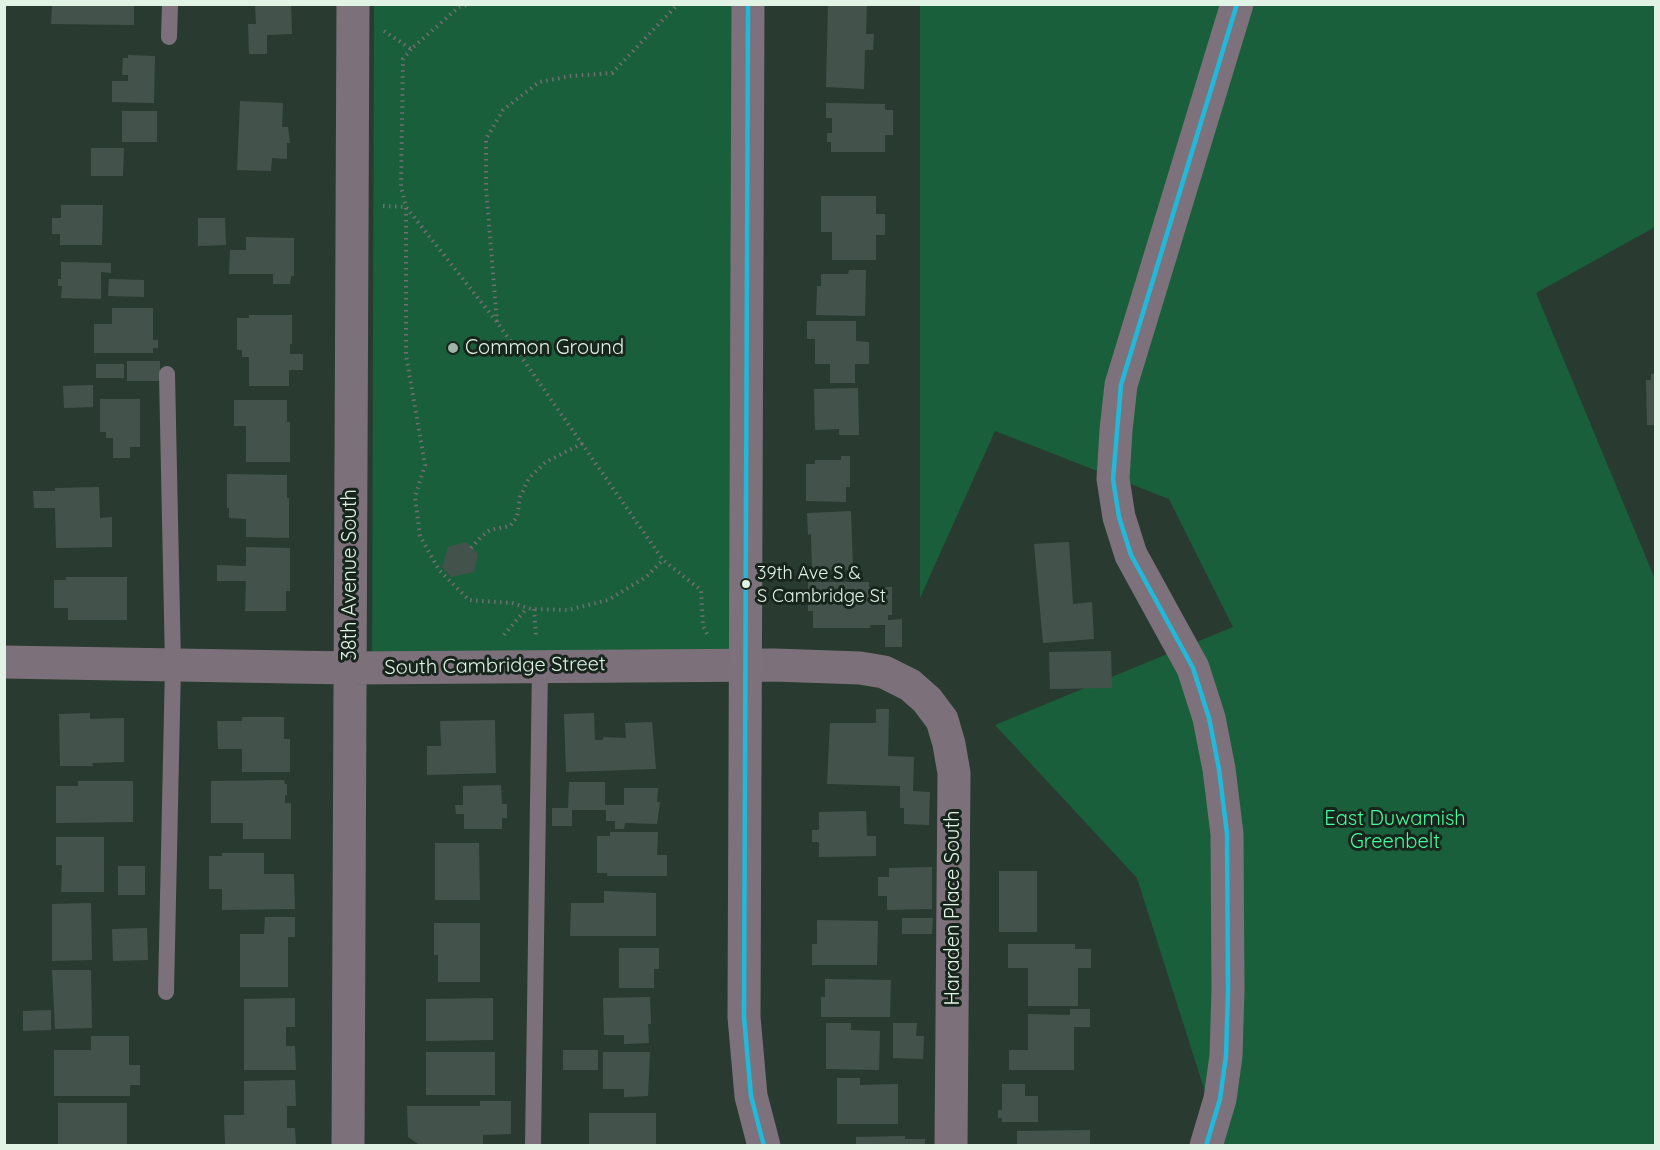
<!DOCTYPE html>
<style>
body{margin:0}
#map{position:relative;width:1660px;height:1150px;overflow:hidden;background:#293b30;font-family:Quicksand,sans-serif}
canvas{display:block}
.frame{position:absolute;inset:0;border:6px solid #e0f3e5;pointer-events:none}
</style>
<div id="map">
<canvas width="1660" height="1150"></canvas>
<div class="frame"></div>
</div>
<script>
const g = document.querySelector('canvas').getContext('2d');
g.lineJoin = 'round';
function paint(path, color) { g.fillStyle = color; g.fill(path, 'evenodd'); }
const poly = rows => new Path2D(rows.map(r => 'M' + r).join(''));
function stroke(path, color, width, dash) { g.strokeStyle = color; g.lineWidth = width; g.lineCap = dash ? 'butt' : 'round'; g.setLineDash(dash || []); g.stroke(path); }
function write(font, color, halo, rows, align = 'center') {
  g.font = font + ' Quicksand,sans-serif'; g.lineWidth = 6; g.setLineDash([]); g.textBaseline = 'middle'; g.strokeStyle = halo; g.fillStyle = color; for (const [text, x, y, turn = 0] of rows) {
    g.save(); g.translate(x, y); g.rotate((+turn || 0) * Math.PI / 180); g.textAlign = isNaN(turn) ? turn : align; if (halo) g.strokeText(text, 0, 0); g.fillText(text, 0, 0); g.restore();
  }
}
const green = poly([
 [374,5,750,5,751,666,372,669],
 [920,5,1655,5,1655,227,1536,293,1655,579,1655,1145,1222,1145,1137,878,995,725,1233,627,1169,499,995,431,920,598]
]);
const building = poly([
 [52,4,134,4,134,25,51,24],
 [255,4,291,4,292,34,267,35,267,54,249,54,248,24,256,24],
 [828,4,867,4,866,34,874,34,873,50,865,50,864,89,826,87],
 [128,55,155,56,154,103,112,102,112,81,128,81,128,75,122,75,123,58,128,58],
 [240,101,283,103,282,127,288,127,290,143,287,143,287,159,272,158,271,171,237,170],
 [826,103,885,104,885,110,893,110,893,135,885,135,885,152,831,152,831,142,827,142,827,133,832,133,832,118,826,118],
 [122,111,157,111,157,142,122,142],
 [91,148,124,148,123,176,91,176],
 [821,196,876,196,876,214,885,214,885,235,876,235,876,260,832,260,832,232,821,232],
 [61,205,103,205,102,245,60,245,60,234,52,234,52,218,61,218],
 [198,218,225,218,226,245,198,246],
 [246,237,294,238,294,276,291,276,290,284,273,284,273,274,229,274,230,250,246,250],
 [61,262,111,263,111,273,101,272,101,299,61,298,62,286,58,286,58,279,61,279],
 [849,270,866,270,865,316,816,315,817,286,821,286,821,274,848,274],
 [109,279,144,280,144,297,108,296],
 [112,308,153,308,153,340,158,340,158,348,153,348,153,353,94,353,94,324,112,324],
 [249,315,292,315,292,344,290,344,290,354,303,354,303,370,289,370,289,386,249,386,249,357,242,357,242,350,237,350,237,318,249,318],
 [807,321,856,321,856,341,869,342,869,364,855,364,855,383,830,383,830,364,815,364,815,339,807,339],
 [127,361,160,361,160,381,127,381],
 [96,364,124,364,124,378,96,378],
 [1651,374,1656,374,1656,425,1647,425,1646,380,1651,380],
 [93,385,93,407,64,408,63,386],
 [858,388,859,435,839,435,839,429,815,430,814,389],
 [100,399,140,399,140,447,130,447,130,458,113,458,113,438,106,438,106,432,100,432],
 [234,400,287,400,287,422,290,422,290,462,246,462,246,426,234,426],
 [841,456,850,456,850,487,846,487,846,502,806,501,806,464,815,464,815,460,841,460],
 [227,474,287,475,287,498,289,498,289,538,246,537,246,519,229,518,229,508,227,508],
 [99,487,100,518,112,517,112,547,56,548,55,508,34,508,33,491,55,491,55,488],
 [851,511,853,570,812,571,811,534,808,535,807,513],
 [466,542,478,554,474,572,451,577,442,567,448,547],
 [1069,542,1073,604,1092,602,1094,639,1043,643,1034,544],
 [246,547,290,548,290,591,286,591,286,611,245,611,246,581,217,581,217,565,246,566],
 [66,577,127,577,127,620,68,620,68,608,54,608,54,580,66,580],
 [808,582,869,582,869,587,892,587,892,615,888,615,888,620,902,619,902,647,885,647,885,625,870,625,870,628,813,628,813,611,808,611],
 [1111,651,1112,688,1050,689,1049,652],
 [876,709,889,709,888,756,914,757,913,791,930,792,929,825,904,824,904,808,900,808,900,786,827,784,830,723,876,723],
 [90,713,90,719,124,718,124,762,92,763,93,766,60,766,59,714],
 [594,713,595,740,603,740,603,737,626,738,625,723,652,722,656,769,566,772,564,714],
 [242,717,284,717,284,739,290,739,290,772,242,772,242,749,218,749,217,721,242,721],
 [495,720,496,773,427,775,427,746,441,746,440,721],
 [284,780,285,784,287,784,287,795,285,795,285,803,291,803,291,839,243,839,243,823,211,823,211,781],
 [78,781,133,781,133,822,56,823,56,786,78,786],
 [569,782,605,782,605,805,624,805,624,788,658,788,657,802,660,802,657,824,625,823,624,829,615,829,615,821,606,821,606,810,572,810,572,826,552,826,552,808,568,808],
 [501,785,502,804,507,804,507,818,502,818,502,829,464,829,464,814,456,814,455,805,463,805,463,786],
 [866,811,867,836,876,836,876,856,819,857,819,842,812,842,812,830,819,830,819,812],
 [610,832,658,832,657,855,667,855,667,876,607,876,607,873,597,873,597,836,610,836],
 [56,837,104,837,104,892,61,892,62,865,56,865],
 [435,843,479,843,480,900,435,900],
 [222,853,264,853,264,874,294,874,295,909,222,910,222,889,209,889,209,856,222,856],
 [118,866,145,866,145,895,118,895],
 [932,867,932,909,887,910,887,896,878,896,878,877,889,877,889,868],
 [999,871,1037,871,1037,932,999,932],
 [604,891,656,893,656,936,570,936,571,903,604,903],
 [91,903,92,960,52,961,52,904],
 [265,917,295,917,295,937,288,937,288,987,240,987,240,934,264,934],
 [902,918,933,918,932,934,902,934],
 [817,920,878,921,877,965,812,965,812,944,817,944],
 [434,923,480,923,480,982,438,982,438,955,434,955],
 [147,928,148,960,113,961,112,929],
 [1008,944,1075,944,1075,949,1091,949,1091,968,1078,968,1078,1006,1028,1006,1028,968,1008,968],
 [619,948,659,948,659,969,654,969,654,988,619,988],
 [52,970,91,970,92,1028,55,1029],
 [825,979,891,980,890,1017,821,1017,821,997,825,997],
 [650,997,651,1024,648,1024,649,1043,624,1044,624,1035,604,1035,603,998],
 [295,998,295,1027,286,1027,286,1046,295,1046,296,1070,244,1070,244,999],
 [493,998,493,1040,426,1041,426,999],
 [1070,1009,1090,1009,1090,1027,1074,1027,1074,1070,1009,1070,1009,1050,1028,1050,1028,1014,1070,1015],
 [51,1010,51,1030,23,1031,23,1011],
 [826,1023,851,1023,851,1030,880,1031,879,1070,826,1069],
 [893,1023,917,1023,916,1036,924,1036,923,1059,893,1058],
 [91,1036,129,1036,129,1065,140,1065,140,1085,130,1085,130,1096,54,1096,54,1050,91,1050],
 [563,1050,598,1050,598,1070,563,1070],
 [426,1052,495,1052,495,1095,426,1095],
 [603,1052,650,1052,648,1096,624,1097,624,1089,603,1089],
 [837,1078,860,1078,860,1085,898,1084,898,1124,837,1124],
 [295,1080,296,1106,287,1106,287,1128,295,1128,296,1146,225,1146,224,1115,244,1115,244,1081],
 [1002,1084,1025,1084,1025,1096,1038,1096,1038,1122,1002,1122,1002,1118,998,1118,998,1110,1002,1110],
 [480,1101,511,1101,511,1134,483,1135,483,1146,421,1146,408,1137,407,1106,480,1106],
 [58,1103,127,1103,127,1144,58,1144],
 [589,1113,656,1113,656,1145,589,1145],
 [1090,1130,1090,1146,1017,1146,1017,1131],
 [905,1136,905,1139,925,1139,925,1146,856,1146,856,1137]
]);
const path = poly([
 [384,31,411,49,459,7,471,4],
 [411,49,403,59,401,187,406,207,497,322,663,560,701,590,703,626,707,634],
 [383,206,406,207,406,355,425,465,415,497,420,536,439,570,469,600,512,603,531,609,568,610,608,600,646,577,663,560],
 [497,322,486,187,486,139,503,110,539,82,571,76,612,73,678,4],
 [471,548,482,536,490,530,510,526,517,517,520,497,529,478,546,462,583,443],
 [534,609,536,636],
 [504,635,527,608]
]);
const service = poly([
 [169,37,170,4],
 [166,992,173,665,167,374],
 [533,1146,540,666]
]);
const minor = poly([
 [4,662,350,668,774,665,860,668,884,672,910,685,927,700,942,720,949,744,954,773,951,1146],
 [348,1146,353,4]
]);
const secondary = poly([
 [748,4,744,1017,751,1096,764,1146],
 [1206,1146,1220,1099,1226,1056,1228,990,1227,834,1219,769,1209,718,1193,668,1131,555,1119,517,1113,479,1116,430,1121,385,1237,4]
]);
const bus1 = poly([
 [748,4,744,1017,751,1096,764,1146],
 [1206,1146,1220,1099,1226,1056,1228,990,1227,834,1219,769,1209,718,1193,668,1131,555,1119,517,1113,479,1121,385,1237,4]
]);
const markers = [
 [453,348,6,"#a0b3a6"],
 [746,584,5,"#e0f3e5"]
];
const busNames = [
 ["39th Ave S &",757,574],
 ["S Cambridge St",757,597]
];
const poiNames = [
 ["Common Ground",465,348]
];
const streetNames = [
 ["38th Avenue South",350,575,-90],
 ["South Cambridge Street",495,666,-1],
 ["Haraden Place South",953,908,-90]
];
const parkNames = [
 ["East Duwamish",1395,819],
 ["Greenbelt",1395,842]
];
paint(green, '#195f3b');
paint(building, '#43534c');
stroke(path, '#716f71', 4, [1.5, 4.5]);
stroke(service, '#7c717a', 16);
stroke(minor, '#7c717a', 33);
stroke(secondary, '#7d727b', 33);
stroke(bus1, '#20b9da', 4.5);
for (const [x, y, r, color] of markers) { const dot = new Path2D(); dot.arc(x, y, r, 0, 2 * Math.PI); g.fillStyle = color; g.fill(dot); stroke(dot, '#17251c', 2); }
write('18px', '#e0f3e5', '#17251c', busNames, 'left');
write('20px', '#e0f3e5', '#17251c', poiNames, 'left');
write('20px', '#e0f3e5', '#17251c', streetNames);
write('20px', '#43fd9f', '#17251c', parkNames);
</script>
